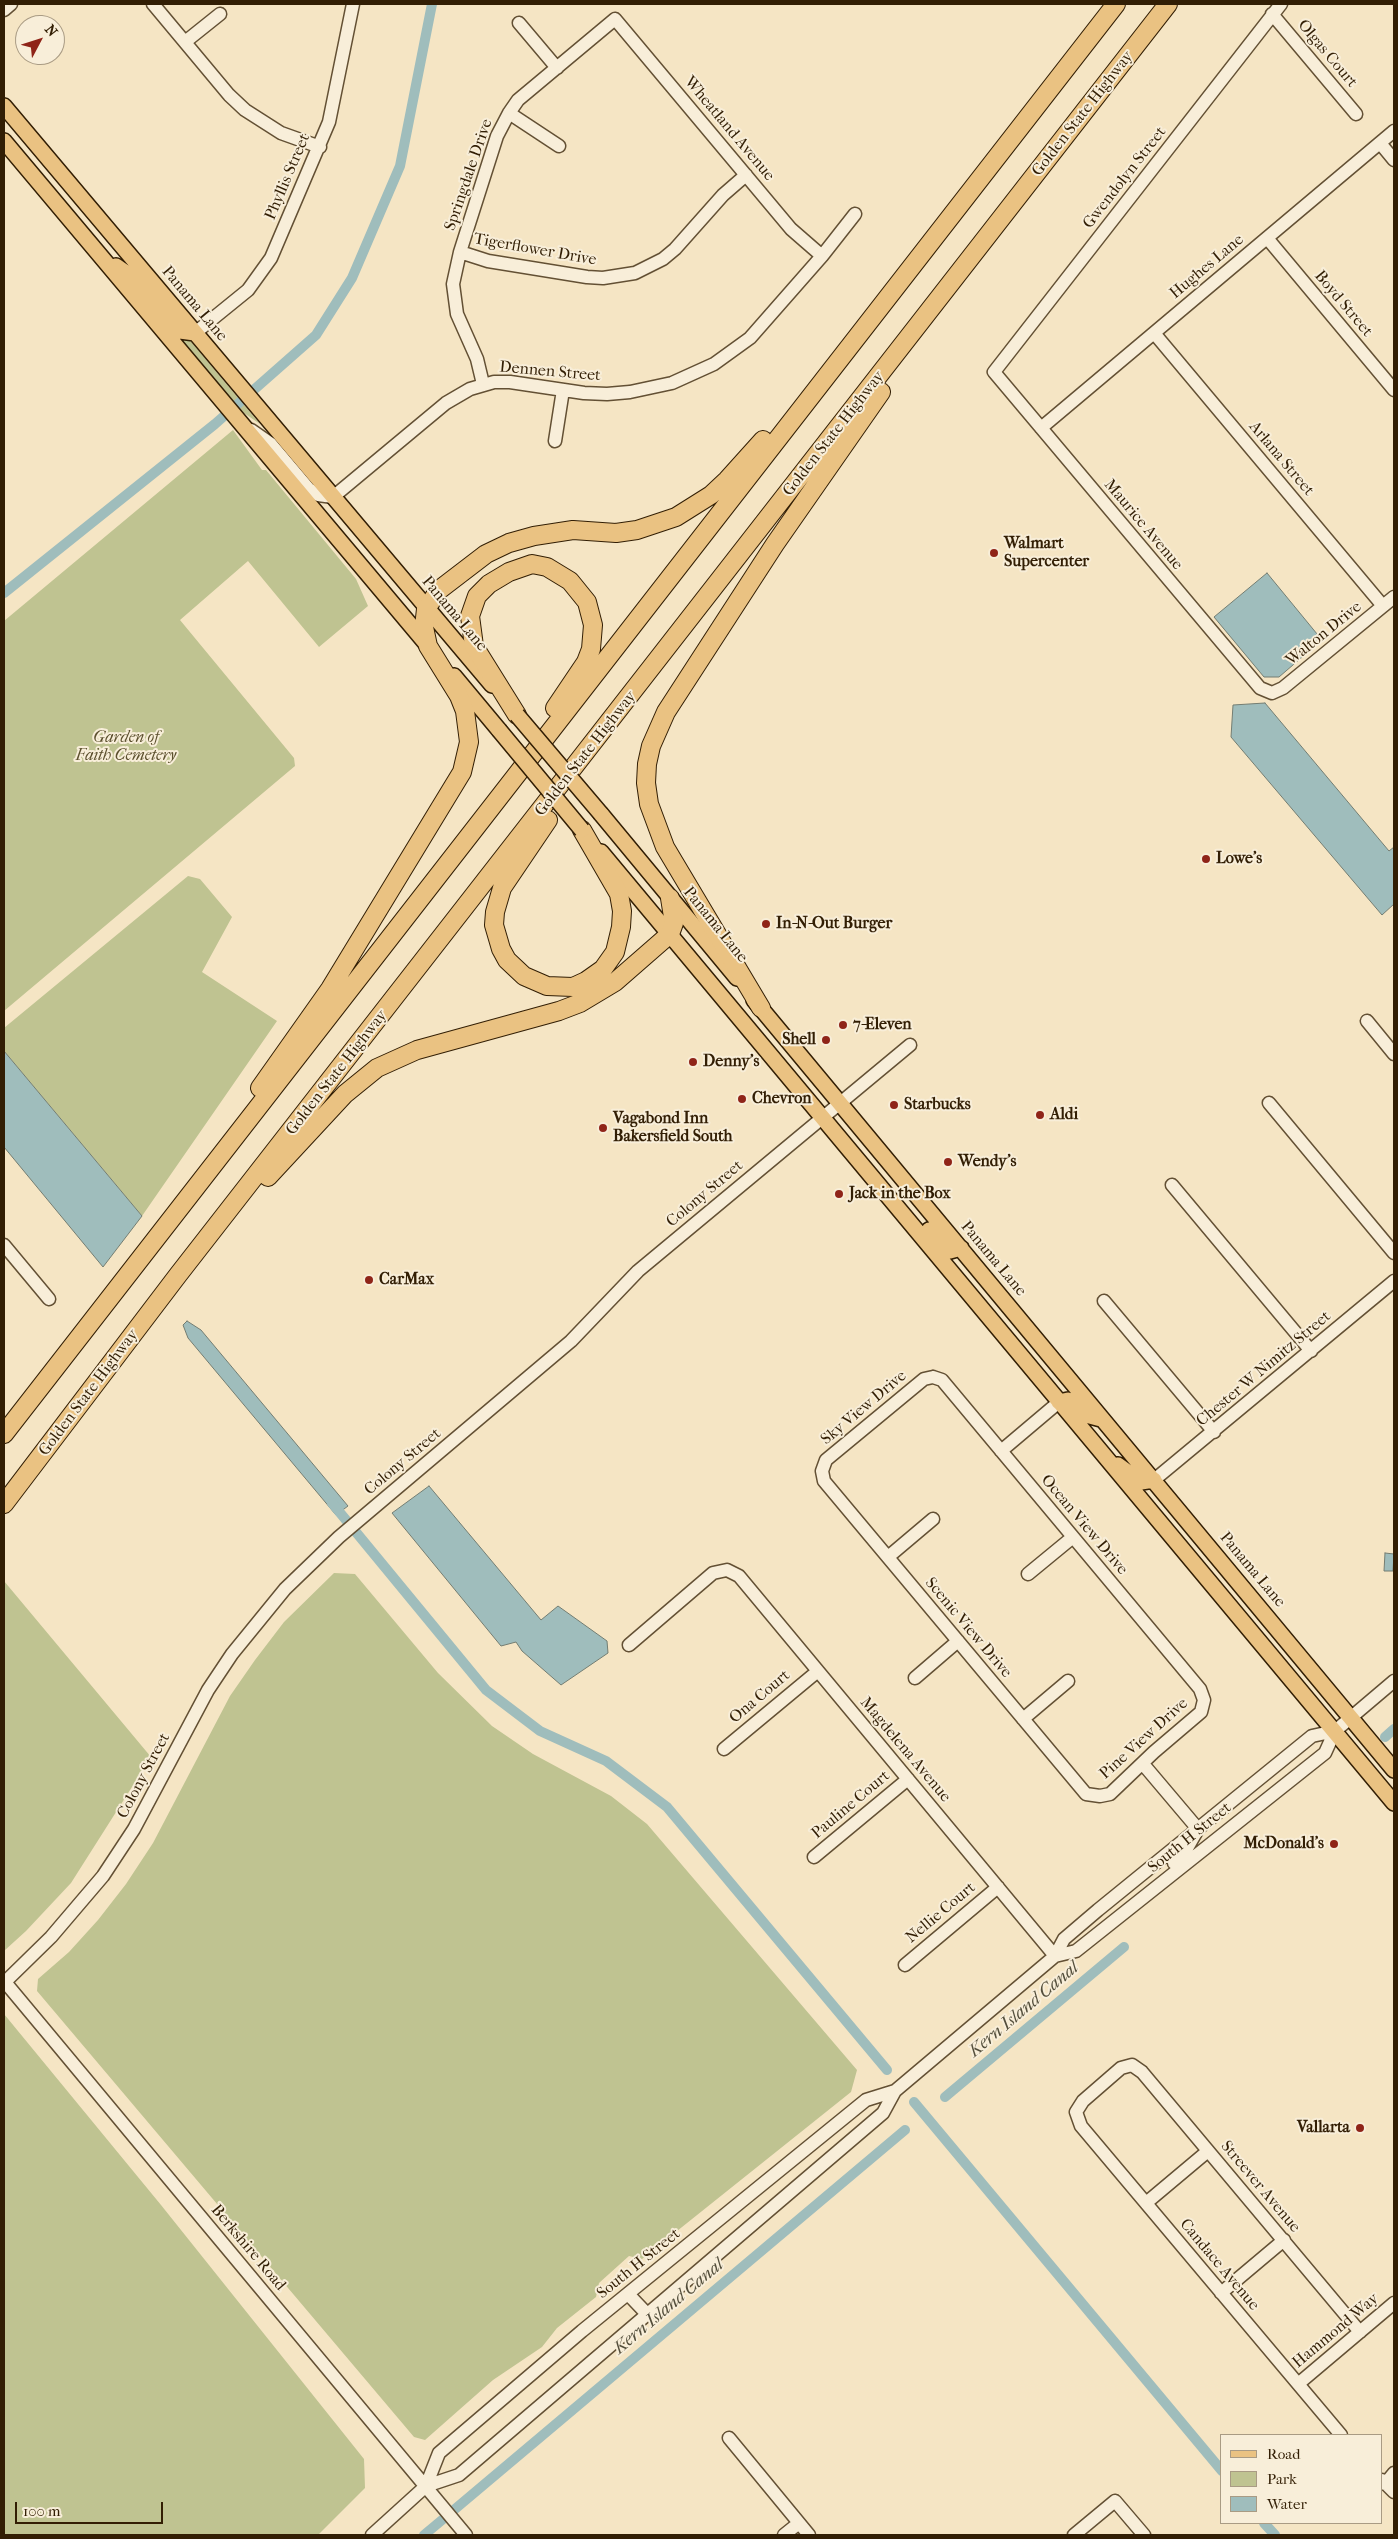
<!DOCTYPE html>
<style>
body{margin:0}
#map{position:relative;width:1398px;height:2539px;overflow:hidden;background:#f5e5c4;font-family:"IM FELL French Canon",serif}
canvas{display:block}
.frame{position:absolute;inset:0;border:5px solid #321e04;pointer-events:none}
.legend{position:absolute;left:1220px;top:2434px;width:162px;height:90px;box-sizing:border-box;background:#f8eed9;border:1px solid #a99b84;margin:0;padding:6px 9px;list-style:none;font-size:15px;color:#321e04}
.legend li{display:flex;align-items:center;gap:10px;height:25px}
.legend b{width:25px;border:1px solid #a99b84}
.north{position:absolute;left:15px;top:15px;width:50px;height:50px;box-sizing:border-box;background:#f8eed9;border:1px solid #a99b84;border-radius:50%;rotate:50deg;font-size:14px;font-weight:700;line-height:20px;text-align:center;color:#321e04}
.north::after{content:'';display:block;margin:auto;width:18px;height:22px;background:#8f2418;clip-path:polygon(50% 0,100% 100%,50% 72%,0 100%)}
.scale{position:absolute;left:15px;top:2502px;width:148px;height:22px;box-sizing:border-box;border:2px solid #321e04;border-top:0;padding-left:6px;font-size:15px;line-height:18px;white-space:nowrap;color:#321e04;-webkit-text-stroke:4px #f8eed9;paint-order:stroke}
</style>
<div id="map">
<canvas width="1398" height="2539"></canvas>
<div class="frame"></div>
<ul class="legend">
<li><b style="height:6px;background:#eac282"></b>Road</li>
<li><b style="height:14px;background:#bfc391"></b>Park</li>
<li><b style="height:14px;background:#9fbdbc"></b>Water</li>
</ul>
<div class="north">N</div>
<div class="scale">100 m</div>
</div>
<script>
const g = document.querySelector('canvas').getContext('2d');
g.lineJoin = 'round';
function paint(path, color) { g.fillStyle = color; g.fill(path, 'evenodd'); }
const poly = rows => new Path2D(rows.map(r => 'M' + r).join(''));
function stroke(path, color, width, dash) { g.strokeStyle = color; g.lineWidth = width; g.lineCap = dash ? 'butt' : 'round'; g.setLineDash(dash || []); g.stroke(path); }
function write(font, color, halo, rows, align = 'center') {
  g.font = font + ' "IM FELL French Canon",serif'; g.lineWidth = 4; g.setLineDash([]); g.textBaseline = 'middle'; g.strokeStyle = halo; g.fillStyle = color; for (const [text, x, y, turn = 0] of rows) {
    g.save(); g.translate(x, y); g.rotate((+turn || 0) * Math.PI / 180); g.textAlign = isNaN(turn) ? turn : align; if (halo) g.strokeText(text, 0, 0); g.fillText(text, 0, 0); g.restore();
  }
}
const green = poly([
 [168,324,188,338,260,424,244,413],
 [233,430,262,470,266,470,356,579,368,606,319,647,248,561,180,620,294,758,295,766,4,1011,4,621],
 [188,876,200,879,232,917,202,972,277,1021,142,1216,4,1051,4,1028],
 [334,1573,355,1574,438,1673,492,1726,533,1754,611,1796,647,1824,857,2070,851,2092,642,2259,629,2256,599,2283,596,2297,557,2328,542,2347,493,2380,425,2440,414,2437,37,1991,38,1979,69,1952,98,1920,126,1884,153,1843,230,1696,255,1660,284,1622],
 [4,1581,151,1757,71,1883,26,1931,4,1951],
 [4,2014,161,2205,364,2459,365,2488,318,2535,4,2535]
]);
const water = poly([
 [1267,573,1322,640,1279,677,1264,677,1214,617,1267,573],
 [1265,703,1389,851,1394,847,1394,904,1382,915,1231,737,1233,705,1265,703],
 [4,1051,142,1216,103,1267,4,1147,4,1051],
 [187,1321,201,1330,348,1506,336,1515,188,1338,183,1325,187,1321],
 [429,1486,541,1620,558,1606,607,1641,608,1653,561,1685,522,1651,516,1642,501,1646,392,1513,429,1486],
 [1385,1553,1394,1554,1393,1571,1384,1571,1385,1553]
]);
const canal = poly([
 [4,593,215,424,316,335,352,278,400,166,432,4],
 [332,1503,486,1690,540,1731,606,1761,667,1807,887,2070],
 [1385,1737,1394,1729],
 [945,2097,1124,1947],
 [914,2102,1222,2471],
 [455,2509,905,2130],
 [1264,2523,1275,2535],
 [424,2535,442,2520]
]);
const minor = poly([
 [153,4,229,95,245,110,281,133,320,147],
 [1281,4,994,372,1260,688,1272,693,1283,688,1394,597],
 [4,10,11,4],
 [1272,14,1356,114],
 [519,23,557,68],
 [185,42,220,14],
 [509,113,559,146],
 [1380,143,1394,160],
 [1267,238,1394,390],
 [460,252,488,261,587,277,603,278,635,273,663,259,675,249,723,195,746,175],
 [195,333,248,290,271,258,329,122,353,4],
 [1154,333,1383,606],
 [483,384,477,359,457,314,453,284,460,252,497,136,509,113,518,100,615,19,791,229,822,256],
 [1041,428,1394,131],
 [251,430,271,444,309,489,318,495,333,497,446,403,470,389,494,382,510,382,584,393,607,394,630,392,672,383,714,364,750,338,822,256,855,214],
 [555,441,563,390],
 [1367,1021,1394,1054],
 [1269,1103,1394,1253],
 [1172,1185,1311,1351],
 [4,1245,49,1299],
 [1104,1301,1214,1432],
 [933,1377,942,1380,1200,1689,1204,1700,1201,1712,1154,1752,1110,1794,1100,1796,1086,1794,824,1481,822,1471,826,1460,924,1379,933,1377],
 [1001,1451,1059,1402],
 [1154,1480,1394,1281],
 [888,1557,933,1519],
 [1028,1574,1073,1537],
 [629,1645,713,1573,727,1570,739,1576,1055,1956],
 [915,1678,958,1641],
 [1023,1719,1068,1681],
 [724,1749,818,1671],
 [1143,1764,1198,1829,1186,1850,1174,1863],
 [814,1857,908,1779],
 [1055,1956,1076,1951,1325,1753,1335,1731,1394,1681],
 [905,1965,998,1887],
 [895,2091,1055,1956,1064,1939,1098,1910,1312,1736,1335,1731],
 [1146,2203,1208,2151],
 [1221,2293,1284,2240],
 [628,2294,647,2314],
 [1298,2384,1394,2303],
 [1341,2435,1081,2126,1076,2112,1083,2101,1121,2068,1132,2065,1142,2072,1360,2332],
 [729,2438,809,2535],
 [1382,2480,1394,2492],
 [1385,2484,1394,2473],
 [372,2535,426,2486,459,2475,883,2113,895,2091,866,2100,582,2331,439,2453,426,2486],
 [466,2535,5,1982,51,1937,103,1876,134,1829,208,1690,232,1654,285,1589,339,1537,571,1341,638,1271,910,1045],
 [784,2535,799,2523],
 [1074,2535,1115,2501,1144,2535]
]);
const major = poly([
 [4,106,492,685],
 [4,141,429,647],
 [116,266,133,278,180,331,195,333],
 [454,676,499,730],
 [601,814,737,978],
 [601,852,1394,1803],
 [754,1000,1394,1770],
 [929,1230,946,1249,950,1251,961,1248],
 [1059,1402,1068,1400,1086,1415,1101,1419],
 [1118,1465,1141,1482,1154,1480]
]);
const highway = poly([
 [517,715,474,646,470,616,477,596,489,584,509,572,532,564,547,567,570,581,587,602,593,625,591,649,586,662,555,708],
 [548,820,502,888,495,912,494,925,501,949,507,960,524,976,547,986,573,987,586,981,603,969,615,952,621,927,622,911,619,894,582,830],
 [761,1008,665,847,649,804,646,783,647,764,651,746,666,712,775,544,881,392],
 [260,1088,330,989,462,772,469,742,465,711,459,696,428,646,424,627,426,609,439,590,486,554,509,543,534,536,573,530,616,533,637,530,676,517,711,495,727,480,763,440],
 [268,1177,345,1094,377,1068,417,1050,559,1011,580,1003,615,982,670,934,674,923,670,898],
 [4,1434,1116,4],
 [4,1504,178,1275,1168,4]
]);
const majorBridge = poly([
 [517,715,601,814],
 [499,730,582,830]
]);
const markers = [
 [994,553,5,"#8f2418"],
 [1206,859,5,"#8f2418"],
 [766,924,5,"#8f2418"],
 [843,1025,5,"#8f2418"],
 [826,1040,5,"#8f2418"],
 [693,1062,5,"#8f2418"],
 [742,1099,5,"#8f2418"],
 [894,1105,5,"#8f2418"],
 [1040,1115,5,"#8f2418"],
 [603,1128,5,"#8f2418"],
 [948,1162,5,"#8f2418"],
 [839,1194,5,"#8f2418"],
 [369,1280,5,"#8f2418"],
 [1334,1844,5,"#8f2418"],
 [1360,2128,5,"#8f2418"]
];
const streetNames = [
 ["Olgas Court",1327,54,50],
 ["Golden State Highway",1083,114,-52],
 ["Wheatland Avenue",729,129,50],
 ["Springdale Drive",469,175,-71],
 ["Phyllis Street",288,177,-67],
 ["Gwendolyn Street",1125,178,-52],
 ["Tigerflower Drive",535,250,10],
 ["Hughes Lane",1207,267,-40],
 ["Panama Lane",194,304,50],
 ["Boyd Street",1343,304,50],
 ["Dennen Street",550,372,5],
 ["Golden State Highway",834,434,-52],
 ["Arlana Street",1281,459,50],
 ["Maurice Avenue",1143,525,50],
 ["Panama Lane",454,614,50],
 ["Walton Drive",1324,634,-39],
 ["Golden State Highway",586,754,-52],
 ["Panama Lane",715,925,51],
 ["Golden State Highway",337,1073,-52],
 ["Colony Street",705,1194,-40],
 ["Panama Lane",993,1259,50],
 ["Chester W Nimitz Street",1264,1369,-40],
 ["Golden State Highway",89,1393,-53],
 ["Sky View Drive",864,1408,-40],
 ["Colony Street",403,1462,-40],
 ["Ocean View Drive",1084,1525,50],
 ["Panama Lane",1252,1570,50],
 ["Scenic View Drive",968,1628,50],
 ["Ona Court",760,1697,-40],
 ["Pine View Drive",1144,1739,-42],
 ["Magdelena Avenue",905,1750,50],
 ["Colony Street",144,1776,-62],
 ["Pauline Court",851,1805,-40],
 ["South H Street",1190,1838,-39],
 ["Nellie Court",941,1913,-40],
 ["Streever Avenue",1260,2187,50],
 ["Berkshire Road",248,2248,50],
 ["South H Street",639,2264,-39],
 ["Candace Avenue",1219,2265,50],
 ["Hammond Way",1336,2331,-40]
];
const poiNames = [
 ["Walmart",1004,544],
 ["Supercenter",1004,562],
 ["Lowe's",1216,859],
 ["In-N-Out Burger",776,924],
 ["7-Eleven",853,1025],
 ["Shell",816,1040,"right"],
 ["Denny's",703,1062],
 ["Chevron",752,1099],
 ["Starbucks",904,1105],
 ["Aldi",1050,1115],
 ["Vagabond Inn",613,1119],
 ["Bakersfield South",613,1137],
 ["Wendy's",958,1162],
 ["Jack in the Box",849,1194],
 ["CarMax",379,1280],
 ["McDonald's",1324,1844,"right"],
 ["Vallarta",1350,2128,"right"]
];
const parkNames = [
 ["Garden of",126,738],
 ["Faith Cemetery",126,756]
];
const waterNames = [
 ["Kern Island Canal",1024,2010,-40],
 ["Kern Island Canal",669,2307,-40]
];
paint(green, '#bfc391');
paint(water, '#9fbdbc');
stroke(water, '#737d72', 1);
stroke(canal, '#9fbdbc', 10);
stroke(minor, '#635034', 15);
stroke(major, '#321e04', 18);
stroke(highway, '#321e04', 20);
stroke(minor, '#f8eed9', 12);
stroke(major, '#eac282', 15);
stroke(highway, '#eac282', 18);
stroke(majorBridge, '#321e04', 18, []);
stroke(majorBridge, '#eac282', 15);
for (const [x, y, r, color] of markers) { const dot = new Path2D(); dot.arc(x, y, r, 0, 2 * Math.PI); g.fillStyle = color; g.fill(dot); stroke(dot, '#f8eed9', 2); }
write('16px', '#321e04', '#f8eed9', streetNames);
write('bold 16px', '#321e04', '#f8eed9', poiNames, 'left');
write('italic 16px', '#5c502e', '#f8eed9', parkNames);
write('italic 18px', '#534e3b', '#f8eed9', waterNames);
</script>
